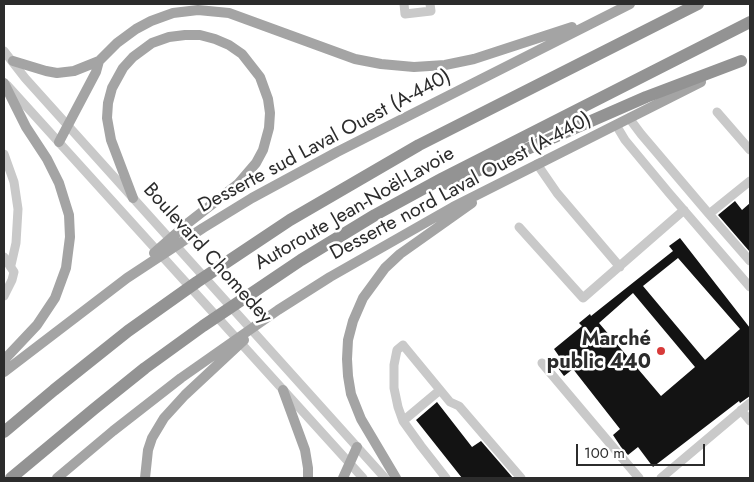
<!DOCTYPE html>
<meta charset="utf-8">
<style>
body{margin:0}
#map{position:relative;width:754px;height:482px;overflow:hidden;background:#fff;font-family:Jost,sans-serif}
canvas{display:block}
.frame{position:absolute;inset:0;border:5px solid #2c2c2c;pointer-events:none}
.scale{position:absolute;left:576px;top:444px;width:129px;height:22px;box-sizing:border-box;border:2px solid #2c2c2c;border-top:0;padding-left:6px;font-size:15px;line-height:18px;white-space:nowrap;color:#2c2c2c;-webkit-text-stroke:4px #fff;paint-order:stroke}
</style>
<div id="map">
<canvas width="754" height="482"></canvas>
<div class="frame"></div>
<div class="scale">100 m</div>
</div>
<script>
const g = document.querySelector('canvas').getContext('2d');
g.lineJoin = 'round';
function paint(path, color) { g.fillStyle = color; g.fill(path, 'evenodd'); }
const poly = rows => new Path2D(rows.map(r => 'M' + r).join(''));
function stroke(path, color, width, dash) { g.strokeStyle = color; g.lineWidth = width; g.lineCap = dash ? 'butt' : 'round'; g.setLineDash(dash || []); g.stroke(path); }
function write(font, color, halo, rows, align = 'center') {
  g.font = font + ' Jost,sans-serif'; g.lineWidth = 5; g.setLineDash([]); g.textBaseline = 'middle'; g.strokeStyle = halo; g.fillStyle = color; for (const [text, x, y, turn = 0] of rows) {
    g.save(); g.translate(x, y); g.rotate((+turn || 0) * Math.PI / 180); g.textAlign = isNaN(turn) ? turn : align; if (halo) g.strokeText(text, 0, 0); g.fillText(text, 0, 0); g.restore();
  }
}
const building = poly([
 [735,201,742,210,750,203,750,252,718,215],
 [680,238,750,328,750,396,740,403,739,401,653,467,638,447,628,455,621,447,613,435,620,429,573,369,564,376,555,364,561,359,554,349,582,326,579,323,590,314,591,316,673,251,669,246],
 [678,258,740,329,705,360,643,286],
 [633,293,695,367,661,396,599,323],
 [437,402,472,447,481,441,513,478,462,478,416,420]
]);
const minor = poly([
 [404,4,405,14,431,11,430,4],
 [4,51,25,78,385,478],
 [7,85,363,478],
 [717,112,750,150],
 [629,118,641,134,709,214,750,181],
 [616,125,625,140,669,193,750,287],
 [4,154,14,182,18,209,16,243,11,265],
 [537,164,557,193,620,267],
 [709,214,750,261],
 [519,227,583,298,684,210],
 [4,257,14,272,12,280,4,296],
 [542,363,639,478],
 [741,410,750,421],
 [403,421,440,390],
 [446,478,421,446,403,421,398,407,394,388,394,365,397,350,403,345,450,402,459,406,521,478],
 [661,478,750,403]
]);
const major = poly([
 [13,61,46,71,57,73,74,71,99,61],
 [4,83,26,127,47,159,59,183,69,215,70,237,66,268,55,298,37,325,4,360],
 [59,142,96,72,99,61,117,43,136,29,151,21,173,13,198,10,229,13,355,59,381,64,414,67,445,65,474,59,572,27],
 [133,198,111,140,107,118,108,103,112,88,123,68,133,57,152,43,169,37,185,35,200,35,215,39,229,45,242,54,260,77,268,99,270,113,269,128,263,150,256,163,238,184,188,223,154,253],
 [4,372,127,278,203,228,252,198,337,152,630,4],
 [283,390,305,450,308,468,308,478],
 [57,478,113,431,181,378,278,310,330,277,453,207,701,82],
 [145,478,148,450,152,438,164,418,185,395,244,340],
 [343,478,357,447],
 [396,478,361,419,351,394,348,376,347,359,348,340,353,321,363,298,385,268,400,254,472,203]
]);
const highway = poly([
 [447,184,646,97,741,61],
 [4,432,54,390,128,331,197,282,290,220,419,145,698,4],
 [11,478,94,409,145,368,203,326,301,260,375,215,443,178,750,22]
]);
const markers = [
 [661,351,5,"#d73a39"]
];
const streetNames = [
 ["Desserte sud Laval Ouest (A-440)",325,142,-28],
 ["Desserte nord Laval Ouest (A-440)",461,187,-28],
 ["Autoroute Jean-Noël-Lavoie",355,209,-30],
 ["Boulevard Chomedey",207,254,48]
];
const poiNames = [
 ["Marché",651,340],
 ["public 440",651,363]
];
paint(building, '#131313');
stroke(minor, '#c9c9c9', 9);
stroke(major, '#a4a4a4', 10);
stroke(highway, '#939393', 12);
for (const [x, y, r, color] of markers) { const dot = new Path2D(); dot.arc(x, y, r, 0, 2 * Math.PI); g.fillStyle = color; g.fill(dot); stroke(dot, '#fff', 2); }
write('20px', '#2c2c2c', '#fff', streetNames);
write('bold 20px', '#2c2c2c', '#fff', poiNames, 'right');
</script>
